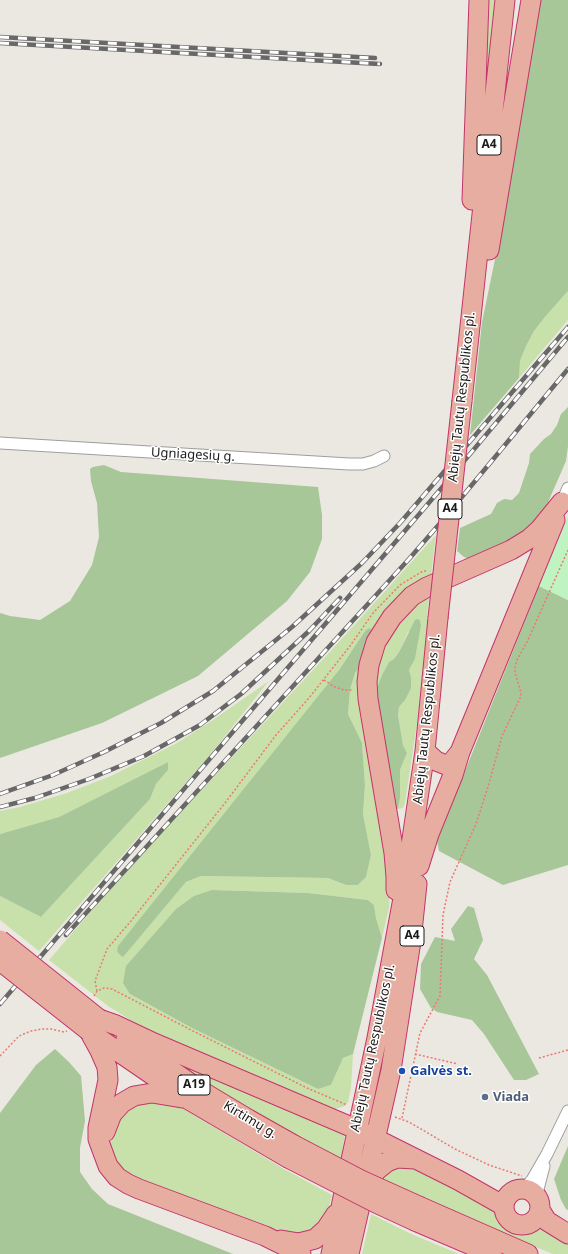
<!DOCTYPE html>
<meta charset="utf-8">
<style>
body{margin:0}
canvas{display:block;background:#ebe7e1}
</style>
<canvas width="568" height="1254"></canvas>
<script>
const g = document.querySelector('canvas').getContext('2d');
g.lineJoin = 'round';
function paint(path, color) { g.fillStyle = color; g.fill(path, 'evenodd'); }
const poly = rows => new Path2D(rows.map(r => 'M' + r).join(''));
function stroke(path, color, width, dash) { g.strokeStyle = color; g.lineWidth = width; g.lineCap = dash ? 'butt' : 'round'; g.setLineDash(dash || []); g.stroke(path); }
function write(font, color, halo, rows, align = 'center') {
  g.font = font + ' "Noto Sans",sans-serif'; g.lineWidth = 3; g.setLineDash([]); g.textBaseline = 'middle'; g.strokeStyle = halo; g.fillStyle = color; for (const [text, x, y, turn = 0] of rows) {
    g.save(); g.translate(x, y); g.rotate((+turn || 0) * Math.PI / 180); g.textAlign = isNaN(turn) ? turn : align; if (halo) g.strokeText(text, 0, 0); g.fillText(text, 0, 0); g.restore();
  }
}
const grass = poly([
 [485,0,495,0,484,109],
 [568,291,568,320,519,378,520,361,526,346,534,331,545,317],
 [436,535,431,576,372,634,365,631,339,670,123,956,186,882,201,876,328,878,346,885,358,885,366,877,371,855,363,814,365,785,362,743,348,714,350,690,355,673,361,666,390,887,389,908,382,938,376,918,374,905,368,900,308,893,212,890,130,994,192,1028,318,1089,331,1085,343,1058,353,1054,351,1088,348,1102,345,1106,335,1109,142,1027,108,1006,49,960,106,894,169,825,327,655],
 [429,598,427,616,429,617,417,724,405,803,403,808,398,809,400,798,400,770,407,753,403,745,398,715,399,707,405,700,411,677,409,670,415,659,421,626,408,632,399,652,394,659,389,662,382,675,375,693,379,657,389,636,401,617,422,599],
 [269,681,209,756,39,951,0,920,0,896,41,917,150,799,156,784,168,770,168,762,59,817,0,834,0,811,20,807,67,793,111,776,177,743,210,722],
 [160,1052,345,1133,341,1159,297,1136,224,1094],
 [144,1099,177,1105,284,1169,332,1195,325,1220,317,1232,286,1235,137,1179,124,1172,114,1160,110,1143,111,1137,119,1114],
 [392,1165,411,1166,497,1208,507,1223,513,1227,524,1230,531,1227,536,1223,568,1239,568,1254,553,1254,463,1217,380,1180],
 [371,1214,409,1233,459,1254,362,1254]
]);
const forest = poly([
 [537,0,568,0,568,291,545,317,534,331,526,346,520,361,519,378,470,435,482,322,503,221],
 [568,407,568,446,566,461,543,514,531,529,473,561,464,557,457,551,460,528,491,514,497,503,504,499,512,500,519,493,529,463,530,454,544,439,551,434,557,425,561,414],
 [104,465,121,472,318,487,322,515,322,539,310,572,287,601,198,676,102,723,0,758,0,613,10,616,40,620,70,601,92,565,99,537,97,503,91,481,90,469,93,467],
 [539,586,568,600,568,865,503,885,439,851,437,841],
 [418,619,420,621,421,626,415,659,409,670,411,677,411,688,405,700,399,707,398,715,403,745,407,753,400,770,400,798,398,809,394,807,375,693,382,675,389,662,394,659,399,652,415,620],
 [369,628,372,630,372,634,361,666,355,673,350,690,348,714,362,743,365,785,363,814,371,855,366,877,358,885,346,885,328,878,201,876,186,882,123,957,120,955,117,951,118,946,339,670,365,631],
 [168,762,168,770,156,784,150,799,41,917,0,896,0,834,59,817],
 [212,890,308,893,368,900,374,905,376,918,382,938,353,1054,343,1058,331,1085,318,1089,192,1028,130,994,123,983,126,966,176,909,194,896],
 [468,906,474,908,483,940,474,959,487,975,539,1074,526,1080,514,1080,484,1034,472,1020,437,1012,431,1008,420,989,421,964,435,937,455,941,451,929],
 [55,1049,69,1062,81,1076,85,1121,80,1148,80,1172,92,1189,108,1204,233,1254,0,1254,0,1113,36,1065],
 [568,1146,568,1210,566,1209,561,1200,554,1179]
]);
const park = poly([
 [568,516,568,600,539,586]
]);
const path = poly([
 [324,680,335,687,344,690,353,690],
 [97,991,95,981,107,949,131,921,225,803,276,735,309,698,350,646,373,613,400,585,423,571,428,571],
 [94,996,97,991,104,988,112,989,191,1030,307,1088,347,1105],
 [415,1054,458,1064],
 [0,1056,19,1036,31,1031,42,1029,51,1029,64,1032,67,1031],
 [539,1058,568,1050],
 [395,1117,409,1122,455,1149,489,1165,522,1176],
 [402,1118,420,1033,440,996,443,915,450,882,476,824,488,787,502,736,521,696,520,689,515,673,515,667,517,660,527,642,568,550]
]);
const minor = poly([
 [0,443,349,464,363,464,374,461,384,456],
 [562,502,568,488],
 [524,1189,532,1180,547,1154,568,1111],
 [538,1198,538,1189,544,1166]
]);
const trunk = poly([
 [472,200,479,0],
 [489,250,531,0],
 [462,401,505,0],
 [425,751,436,761,446,765,452,762,460,752],
 [419,866,429,834,453,775,460,752,555,520],
 [396,890,396,877,394,853,368,699,367,682,369,665,376,642,392,617,412,596,427,587,511,550,529,539,540,529,562,502],
 [99,1019,116,1025,154,1043,356,1129,458,1180,504,1206],
 [89,1031,100,1051,107,1067,108,1080,98,1128,98,1139,108,1166,117,1177,128,1184,139,1189,265,1236,301,1254],
 [94,1035,189,1100,288,1158],
 [126,1039,203,1092,248,1119,294,1145],
 [105,1132,112,1114,122,1103,134,1096,152,1093,182,1098],
 [367,1184,377,1170,387,1162,397,1158,415,1159],
 '504 1207a18 18 0 1 1 36 0a18 18 0 1 1-36 0Z',
 [421,1207,528,1254],
 [540,1210,547,1221,568,1234],
 [415,1221,492,1254],
 [281,1240,299,1243,315,1239,326,1229,336,1214],
 [331,1254,377,1038,404,893,425,751,438,618],
 [349,1254,391,1070,411,941,417,884]
]);
const rail = poly([
 [0,37,375,58],
 [0,43,380,64],
 [0,794,53,775,104,752,161,723,213,691,292,627,362,563,400,523,568,327],
 [0,807,35,798,89,779,144,756,200,725,241,694,309,631,340,598],
 [66,935,409,559,442,521,568,369],
 [0,1004,439,491,568,337]
]);
const trunkBridge = poly([
 [438,618,462,401],
 [0,940,99,1019],
 [0,961,89,1031],
 [294,1145,361,1180,421,1207],
 [288,1158,376,1203,415,1221]
]);
const markers = [
 [402,1071,4,"#1a4fb4"],
 [485,1097,4,"#5c6f8a"]
];
const shields = [
 [489,145,24],
 [450,509,24],
 [412,936,24],
 [194,1085,32]
];
const shieldNames = [
 ["A4",489,145],
 ["A4",450,509],
 ["A4",412,936],
 ["A19",194,1085]
];
const streetNames = [
 ["Abiejų Tautų Respublikos pl.",462,397,-84],
 ["Ugniagesių g.",193,455,3],
 ["Abiejų Tautų Respublikos pl.",427,719,-84],
 ["Abiejų Tautų Respublikos pl.",373,1048,-78],
 ["Kirtimų g.",250,1120,31]
];
const transitNames = [
 ["Galvės st.",410,1071]
];
const serviceNames = [
 ["Viada",493,1097]
];
paint(grass, '#c8e1aa');
paint(forest, '#a8c799');
paint(park, '#c0f3c2');
stroke(minor, '#9e9e9e', 13);
stroke(trunk, '#c3346b', 21);
stroke(path, '#eb7972', 1.5, [2, 2]);
stroke(minor, '#fff', 11);
stroke(trunk, '#e7ada0', 19);
stroke(rail, '#686868', 4.5);
stroke(rail, '#fff', 3, [9]);
stroke(trunkBridge, '#c3346b', 21, []);
stroke(trunkBridge, '#e7ada0', 19);
for (const [x, y, r, color] of markers) { const dot = new Path2D(); dot.arc(x, y, r, 0, 2 * Math.PI); g.fillStyle = color; g.fill(dot); stroke(dot, '#fff', 1.5); }
for (const [x, y, w] of shields) { const box = new Path2D(); box.roundRect(x - w / 2, y - 10, w, 20, 3); g.fillStyle = '#fff'; g.fill(box); stroke(box, '#1a1a1a', 1); }
write('bold 12px', '#1a1a1a', null, shieldNames);
write('13px', '#1a1a1a', '#fff', streetNames);
write('bold 13px', '#164399', '#fff', transitNames, 'left');
write('bold 13px', '#4e5e75', '#fff', serviceNames, 'left');
</script>
